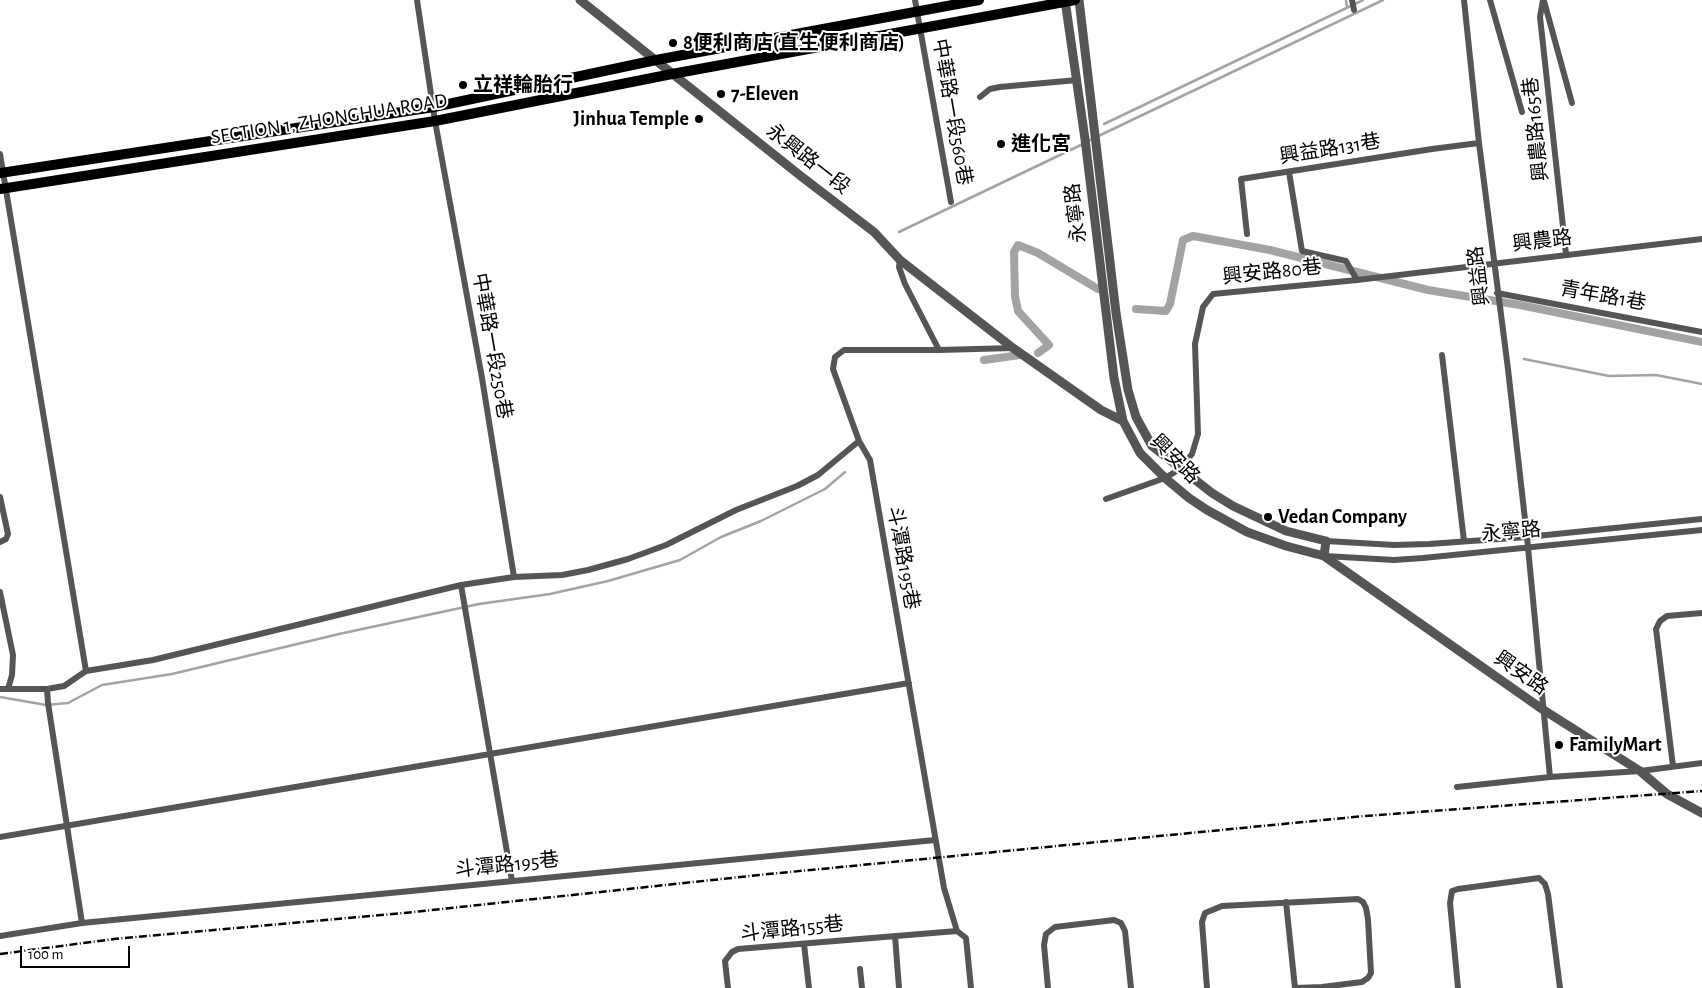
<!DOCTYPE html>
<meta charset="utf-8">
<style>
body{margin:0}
#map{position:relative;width:1702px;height:988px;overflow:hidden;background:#fff;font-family:"Alegreya Sans",sans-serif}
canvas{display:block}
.scale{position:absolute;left:20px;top:946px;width:110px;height:22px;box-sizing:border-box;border:2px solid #000;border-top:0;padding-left:6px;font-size:15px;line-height:18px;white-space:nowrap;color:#000;-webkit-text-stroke:4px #fff;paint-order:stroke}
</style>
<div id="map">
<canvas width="1702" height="988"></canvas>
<div class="scale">100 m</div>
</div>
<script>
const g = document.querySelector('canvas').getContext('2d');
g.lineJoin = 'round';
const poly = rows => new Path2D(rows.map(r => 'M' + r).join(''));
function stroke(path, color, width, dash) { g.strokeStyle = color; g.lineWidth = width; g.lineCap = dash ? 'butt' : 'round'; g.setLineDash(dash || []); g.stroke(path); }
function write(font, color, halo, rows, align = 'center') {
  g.font = font + ' "Alegreya Sans","Noto Sans TC",sans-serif'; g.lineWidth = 4; g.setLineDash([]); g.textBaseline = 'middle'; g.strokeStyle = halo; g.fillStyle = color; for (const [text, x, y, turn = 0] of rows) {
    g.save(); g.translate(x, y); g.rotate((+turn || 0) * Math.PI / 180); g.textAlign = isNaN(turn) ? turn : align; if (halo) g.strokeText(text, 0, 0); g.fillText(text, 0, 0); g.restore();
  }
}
const stream = poly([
 [1346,0,1347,8],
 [1104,124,1363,0],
 [1088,141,1383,0],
 [899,232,1083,144],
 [1524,359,1609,376,1656,375,1702,384],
 [0,697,46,705,68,703,102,685,172,674,339,634,479,604,550,594,608,581,680,560,721,537,761,521,825,489,845,472]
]);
const canal = poly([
 [1136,309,1166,311,1170,304,1183,240,1193,236,1270,250,1428,290,1520,305,1702,342],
 [1038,353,1049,345,1018,311,1015,296,1014,252,1018,245,1038,253,1098,289],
 [984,360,1020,355]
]);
const minor = poly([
 [417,0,435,121,482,378,514,577],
 [915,0,951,202],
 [1352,0,1354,10],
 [1464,0,1479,143,1508,369,1527,537,1550,777],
 [1490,0,1522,112],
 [1543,0,1540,17,1566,254],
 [1544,1,1572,103],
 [980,97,990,89,1000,87,1077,80],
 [0,154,86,671],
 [1289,172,1302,251,1346,261,1357,280],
 [1247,234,1241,179,1432,149,1479,143],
 [900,260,899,267,905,284,939,350],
 [1497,293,1702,332],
 [1442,355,1464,541],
 [859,441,870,460,944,888,957,931,966,938,971,988],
 [0,497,8,534,6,539,0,542],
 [1106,499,1165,478,1180,469,1192,454,1198,434,1195,344,1203,307,1213,294,1357,280,1702,239],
 [1326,541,1394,545,1429,544,1527,537,1702,519],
 [1325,556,1394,560,1423,558,1702,530],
 [461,585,512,881],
 [0,592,13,655,12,675,8,689],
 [0,689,47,689,64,686,86,671,153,660,461,585,514,577,562,575,588,570,628,559,666,545,736,510,797,486,818,475,859,441,833,369,835,357,844,350,939,350,1013,348],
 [47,689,48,703,82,923],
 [1673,766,1656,629,1660,621,1667,616,1702,613],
 [1457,787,1550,777,1640,771,1702,763],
 [0,837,909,683],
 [1286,902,1295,988],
 [0,936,82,923,935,840],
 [895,936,899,988],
 [804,944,809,988],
 [860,969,862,988],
 [728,988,725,961,732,952,738,949,957,931],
 [1048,988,1044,945,1046,934,1055,927,1114,920,1121,923,1125,931,1131,988],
 [1207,988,1202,922,1205,913,1222,906,1358,899,1363,902,1366,908,1368,919,1371,973,1368,978,1362,982,1322,987,1295,988],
 [1458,988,1450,903,1452,891,1458,889,1539,878,1545,884,1548,894,1560,988]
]);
const tertiary = poly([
 [580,0,802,177,874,232,900,260,1013,348,1101,410,1123,421,1140,453,1165,478,1189,498,1207,510,1247,532,1286,546,1324,556,1542,709,1640,771,1667,794,1702,813],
 [1065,0,1085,139,1114,378,1123,421],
 [1079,0,1116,313,1128,390,1136,417,1152,446,1212,493,1233,506,1286,531,1326,541,1324,556]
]);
const primary = poly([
 [0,173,434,107,656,60,979,0],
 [0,189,435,121,672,74,1075,0]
]);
const rail = poly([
 [0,954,114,939,404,913,759,875,1365,816,1702,791]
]);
const markers = [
 [673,43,5,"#000"],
 [463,85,5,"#000"],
 [721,94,5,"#000"],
 [699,119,5,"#000"],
 [1001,144,5,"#000"],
 [1268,517,5,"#000"],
 [1559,745,5,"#000"]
];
const poiNames = [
 ["8便利商店(直生便利商店)",683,43],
 ["立祥輪胎行",473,85],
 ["7-Eleven",731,94],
 ["Jinhua Temple",689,119,"right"],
 ["進化宮",1011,144],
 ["Vedan Company",1278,517],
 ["FamilyMart",1569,745]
];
const streetNames = [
 ["中華路一段560巷",952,112,80],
 ["SECTION 1, ZHONGHUA ROAD",329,119,-9],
 ["興農路165巷",1536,129,-96],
 ["興益路131巷",1330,149,-9],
 ["永興路一段",808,159,38],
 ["永寧路",1076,213,-97],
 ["興農路",1542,241,-7],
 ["興安路80巷",1272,272,-6],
 ["興益路",1479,276,-97],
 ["青年路1巷",1603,296,10],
 ["中華路一段250巷",492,346,80],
 ["興安路",1175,459,45],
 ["永寧路",1511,532,-5],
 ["斗潭路195巷",903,558,80],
 ["興安路",1521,673,35],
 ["斗潭路195巷",507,865,-6],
 ["斗潭路155巷",792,929,-6]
];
stroke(stream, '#a3a3a3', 2.5);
stroke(canal, '#a3a3a3', 8);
stroke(minor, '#555', 6);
stroke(tertiary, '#555', 9);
stroke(primary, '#000', 10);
stroke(rail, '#000', 2.5, [8, 2.5, 1, 2.5]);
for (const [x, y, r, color] of markers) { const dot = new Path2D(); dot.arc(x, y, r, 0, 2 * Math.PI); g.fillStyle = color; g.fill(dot); stroke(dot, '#fff', 2); }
write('bold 20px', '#000', '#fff', poiNames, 'left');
write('20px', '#000', '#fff', streetNames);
</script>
